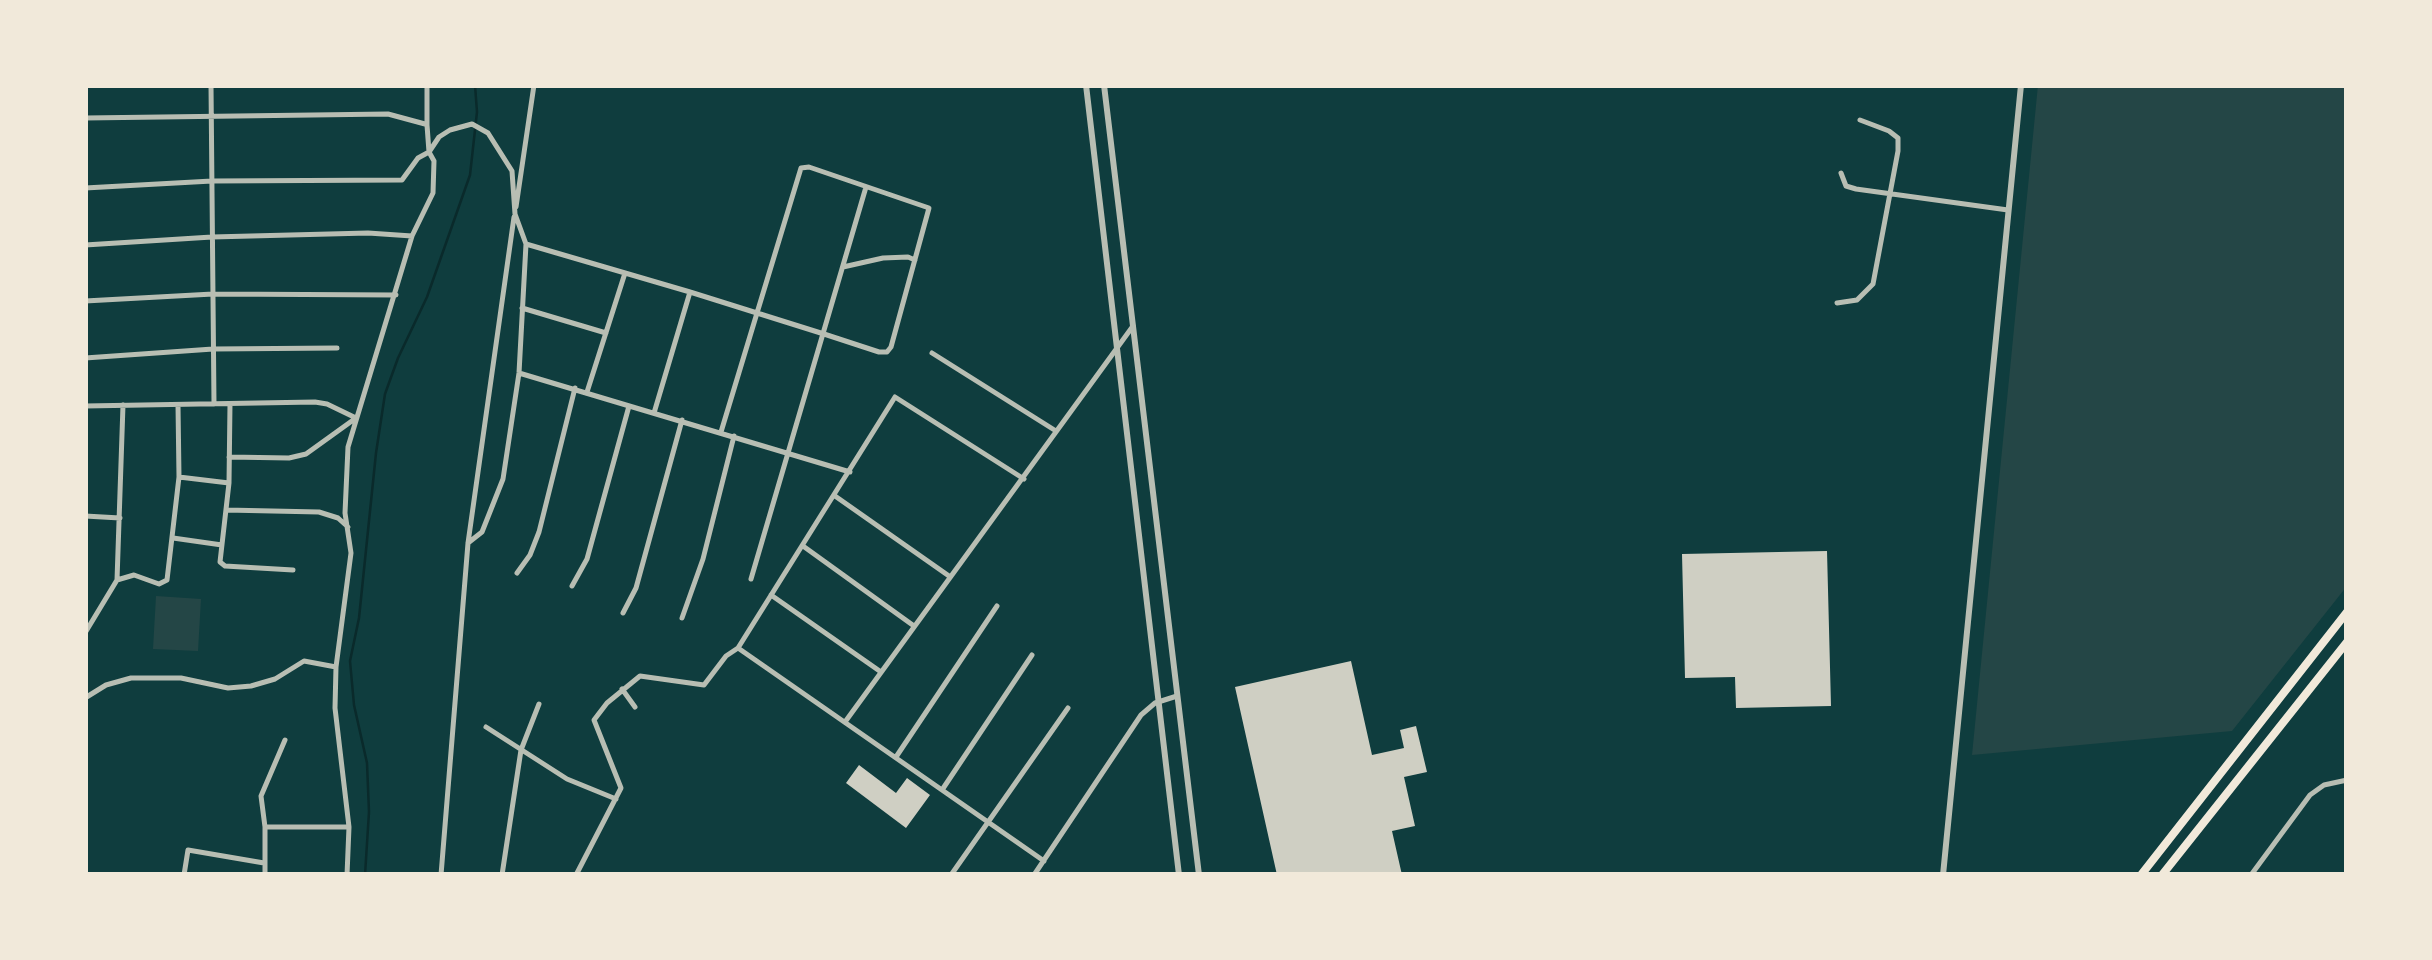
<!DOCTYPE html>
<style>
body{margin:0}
#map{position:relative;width:2432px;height:960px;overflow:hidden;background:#0f3d3e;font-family:"PT Sans Narrow",sans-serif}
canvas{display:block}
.frame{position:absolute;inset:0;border:88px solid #f1e9da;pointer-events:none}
</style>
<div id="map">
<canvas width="2432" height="960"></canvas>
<div class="frame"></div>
</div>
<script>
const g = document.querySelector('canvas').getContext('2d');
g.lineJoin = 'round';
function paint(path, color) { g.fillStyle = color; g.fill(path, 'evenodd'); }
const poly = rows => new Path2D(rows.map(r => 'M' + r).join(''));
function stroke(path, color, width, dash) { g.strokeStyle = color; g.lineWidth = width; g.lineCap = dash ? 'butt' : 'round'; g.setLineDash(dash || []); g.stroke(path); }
const green = poly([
 [2038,85,2347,85,2347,586,2232,731,1972,755],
 [156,596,201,599,198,651,153,649]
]);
const stream = poly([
 [365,875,369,812,367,763,354,705,350,661,359,618,376,453,385,394,398,358,427,297,470,175,477,112,475,85]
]);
const building = poly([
 [1827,551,1831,706,1736,708,1735,677,1685,678,1682,554],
 [1351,661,1372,755,1404,748,1400,730,1416,726,1427,772,1404,777,1415,826,1392,831,1402,875,1277,875,1235,687],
 [859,765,896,793,907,778,930,795,906,828,846,783]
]);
const minor = poly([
 [211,85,214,404],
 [85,118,388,114,425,124],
 [1841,173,1846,186,1856,189,2008,210],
 [85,188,212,181,402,180,418,158,429,152,439,137,450,130,472,124,488,133,512,171,515,214,526,244,519,373,503,479,482,532,468,543],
 [516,207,534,85],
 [526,244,690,292,824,334,879,352,887,352,891,347,929,208,809,167,801,168,757,313,721,432],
 [85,245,212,237,368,233,412,236],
 [843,267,883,258,908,257,915,260],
 [85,301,213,294,396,295],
 [1837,303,1857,300,1873,284,1898,151,1898,138,1889,131,1860,120],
 [522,308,606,333],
 [932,353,1056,431],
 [85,358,213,349,337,348],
 [519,373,850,472],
 [587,392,625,273],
 [230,404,229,483,220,562,225,566,293,570],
 [85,406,315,402,327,404,356,418,306,454,289,458,229,457],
 [654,413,690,292],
 [179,477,229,483],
 [835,496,949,576],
 [226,510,319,512,338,518,348,527],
 [85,516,120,518],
 [173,538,222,545],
 [803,546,914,626],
 [517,573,530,555,539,532,575,388],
 [751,579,866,187],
 [117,580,134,575,159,584,167,580,179,477,178,405],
 [572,586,587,559,629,406],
 [771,595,881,672],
 [623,613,636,588,682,420],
 [682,618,703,559,734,436],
 [85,633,117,580,123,405],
 [738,648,1044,861],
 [622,689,635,707],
 [85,698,106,685,131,678,181,678,228,688,251,686,275,679,304,661,336,667],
 [845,722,1133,326],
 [486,727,567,779,616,799],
 [896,757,997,606],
 [942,790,1032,655],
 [265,827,347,827],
 [184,875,188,850,264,863],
 [265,875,265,827,261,796,285,740],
 [347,875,349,827,335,708,336,667,351,553,345,513,348,447,412,236,433,193,434,161,429,152,427,125,427,85],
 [441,875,468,543,514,217],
 [502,875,521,750,539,704],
 [576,875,621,788,594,720,607,703,640,676,704,685,726,656,738,648,895,397,1024,479],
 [951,875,1068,708],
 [1034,875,1141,715,1155,703,1177,696],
 [2251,875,2310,795,2324,785,2347,780],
 [2345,875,2347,873]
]);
const tertiary = poly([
 [1086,85,1179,875],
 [1104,85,1199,875],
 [1943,875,2021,85]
]);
const trunk = poly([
 [2141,875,2347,612],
 [2162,875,2347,642]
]);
paint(green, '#244646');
stroke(stream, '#0a2a2b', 2.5);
paint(building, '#cfcfc3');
stroke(minor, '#b8beb3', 5);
stroke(tertiary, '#b8beb3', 6);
stroke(trunk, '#f1e9da', 8);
</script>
